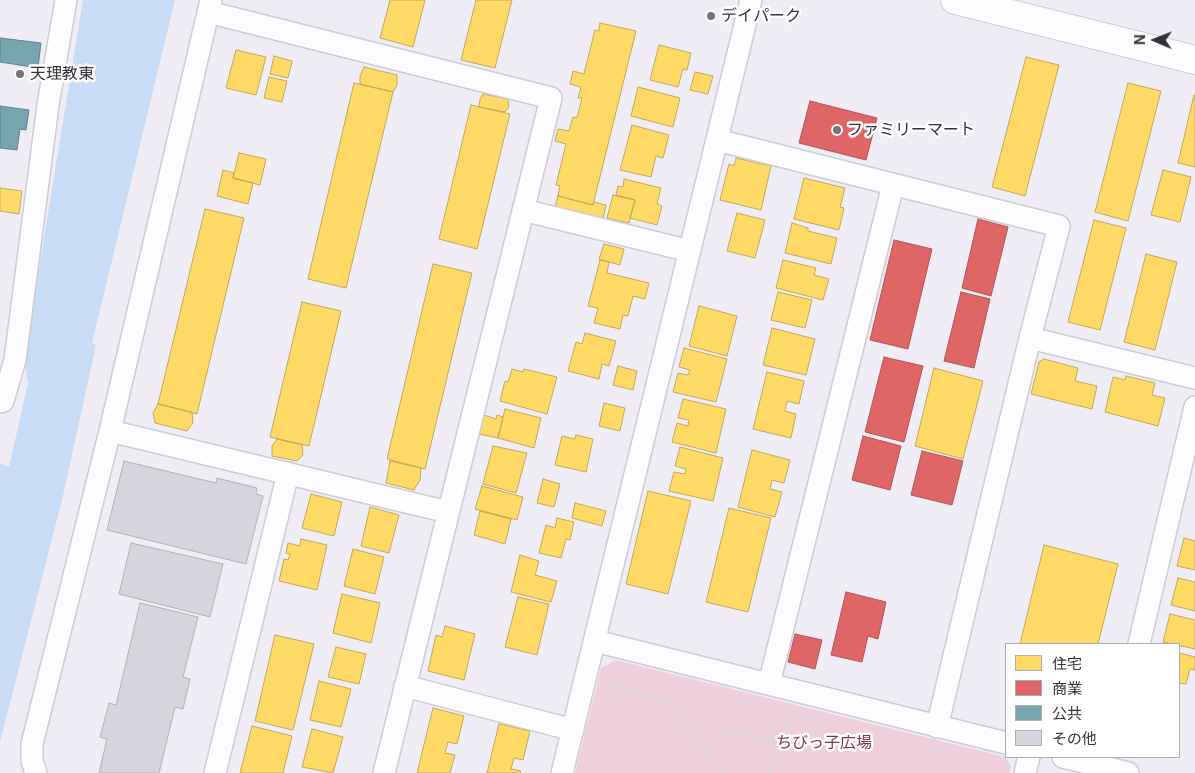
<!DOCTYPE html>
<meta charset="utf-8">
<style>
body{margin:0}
#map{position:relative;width:1195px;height:773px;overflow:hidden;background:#f1edf6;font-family:Inter,"Noto Sans JP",sans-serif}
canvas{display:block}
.legend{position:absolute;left:1005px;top:643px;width:175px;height:115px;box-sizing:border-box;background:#fff;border:1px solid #aeadaf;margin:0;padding:6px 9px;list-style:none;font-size:15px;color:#353138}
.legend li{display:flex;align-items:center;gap:10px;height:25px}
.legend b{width:25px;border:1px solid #aeadaf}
.north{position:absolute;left:1130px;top:15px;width:50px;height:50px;-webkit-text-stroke:4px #fff;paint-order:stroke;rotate:271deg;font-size:14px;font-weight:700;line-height:20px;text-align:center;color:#353138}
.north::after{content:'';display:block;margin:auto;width:18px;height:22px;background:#353138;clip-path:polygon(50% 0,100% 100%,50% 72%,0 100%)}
</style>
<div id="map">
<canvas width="1195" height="773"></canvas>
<ul class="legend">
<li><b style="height:14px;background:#ffd966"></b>住宅</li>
<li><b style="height:14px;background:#e06666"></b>商業</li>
<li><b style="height:14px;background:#76a5af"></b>公共</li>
<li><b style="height:14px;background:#d6d4dc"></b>その他</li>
</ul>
<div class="north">N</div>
</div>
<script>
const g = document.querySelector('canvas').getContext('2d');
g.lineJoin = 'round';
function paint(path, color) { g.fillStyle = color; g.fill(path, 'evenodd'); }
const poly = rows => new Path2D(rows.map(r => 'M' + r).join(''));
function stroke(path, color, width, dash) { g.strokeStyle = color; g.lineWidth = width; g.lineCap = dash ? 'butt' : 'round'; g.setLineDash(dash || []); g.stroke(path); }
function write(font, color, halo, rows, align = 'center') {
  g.font = font + ' Inter,"Noto Sans JP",sans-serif'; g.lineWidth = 5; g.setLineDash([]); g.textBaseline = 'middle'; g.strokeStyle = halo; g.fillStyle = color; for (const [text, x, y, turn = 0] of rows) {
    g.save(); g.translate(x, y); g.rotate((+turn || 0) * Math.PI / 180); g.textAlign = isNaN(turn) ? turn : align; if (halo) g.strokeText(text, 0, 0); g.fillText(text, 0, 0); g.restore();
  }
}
const green = poly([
 [616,660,1005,757,1011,766,1009,773,575,773,601,668]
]);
const water = poly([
 [83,0,175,0,92,343,96,345,63,496,0,742,0,463,9,467,28,383,24,359]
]);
const homes = poly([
 [390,0,425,0,413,47,380,38,390,0],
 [476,0,512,0,495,68,461,60,476,0],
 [600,23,636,31,593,205,558,196,560,186,556,185,566,144,555,141,558,129,569,131,573,117,577,118,582,98,578,98,581,87,570,84,573,71,584,74,595,30,599,31,600,23],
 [659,45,691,53,687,70,683,69,678,87,650,80,659,45],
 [236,50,266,57,256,95,226,88,236,50],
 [274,56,292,61,288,78,270,74,274,56],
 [1026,57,1059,65,1025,196,992,187,1026,57],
 [364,67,397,75,397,85,393,92,360,84,360,76,364,67],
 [695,72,713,76,708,94,690,90,695,72],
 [269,77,287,81,282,102,264,98,269,77],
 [354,83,393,92,346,288,308,279,354,83],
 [1128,83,1161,91,1128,221,1095,212,1128,83],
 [638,87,680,98,673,127,631,116,638,87],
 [483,94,508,99,509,107,505,112,479,107,480,99,483,94],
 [1194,95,1195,96,1195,167,1178,163,1194,95],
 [471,105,510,114,477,249,439,239,471,105],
 [632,125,669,135,663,158,656,156,651,177,620,170,632,125],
 [239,153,266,159,260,185,233,178,239,153],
 [736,158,771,166,761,210,720,200,729,164,734,166,736,158],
 [223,170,234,173,233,178,253,183,248,204,217,196,223,170],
 [1163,170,1191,177,1180,222,1151,215,1163,170],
 [804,178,845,188,840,207,844,208,839,230,794,219,804,178],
 [624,179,661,188,657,204,662,206,657,225,630,218,635,200,616,195,618,186,623,187,624,179],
 [0,188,22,191,19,214,0,211,0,188],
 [613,195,635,200,629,223,607,218,613,195],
 [558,196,593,205,594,202,606,205,603,219,555,207,558,196],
 [205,209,244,218,197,414,158,404,205,209],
 [737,213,765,220,755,258,727,251,737,213],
 [1094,220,1126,228,1100,330,1068,322,1094,220],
 [792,223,808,228,808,231,837,238,831,264,785,253,792,223],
 [604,244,624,249,620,265,599,259,604,244],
 [1146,254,1177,262,1155,350,1124,342,1146,254],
 [600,260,609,262,607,273,649,283,645,299,633,296,628,316,623,315,620,329,594,323,598,308,588,306,600,260],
 [783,260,816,268,814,275,829,279,823,300,776,288,783,260],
 [433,264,472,273,425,469,387,459,433,264],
 [778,292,812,300,805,328,771,320,778,292],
 [302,302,341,311,309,446,270,437,302,302],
 [699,306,737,316,727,356,689,346,699,306],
 [772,328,815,339,806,375,763,365,772,328],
 [585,333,616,341,609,366,602,364,599,379,568,371,576,342,582,344,585,333],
 [684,348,727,359,716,402,673,392,678,373,688,375,690,370,679,367,684,348],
 [1044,359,1078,368,1075,381,1097,386,1092,409,1031,394,1039,362,1044,359],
 [618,366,637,371,633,390,613,385,618,366],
 [934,368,983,381,963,459,915,446,934,368],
 [512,369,523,372,524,369,557,377,547,414,500,401,505,381,508,382,512,369],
 [767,372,804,381,799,404,787,401,785,411,796,414,791,438,753,429,767,372],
 [1126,376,1155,383,1152,395,1165,398,1158,426,1105,412,1113,377,1125,380,1126,376],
 [683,399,726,409,716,453,672,442,677,423,688,426,689,420,678,418,683,399],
 [604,403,625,408,620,431,599,426,604,403],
 [158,404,192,412,193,423,187,431,155,423,153,413,158,404],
 [505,409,541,418,534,448,498,438,505,409],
 [484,415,496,419,497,415,503,417,498,438,479,434,484,415],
 [576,435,593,439,586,472,555,465,562,436,575,439,576,435],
 [277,439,302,445,303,455,297,461,272,456,272,446,277,439],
 [493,446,527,453,516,493,483,484,493,446],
 [680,447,723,458,713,501,669,491,674,472,685,474,686,469,675,466,680,447],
 [752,450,790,460,784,483,772,480,770,489,782,492,775,517,738,507,752,450],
 [390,461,421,468,420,480,414,490,386,483,390,461],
 [543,479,560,484,554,507,537,503,543,479],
 [482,486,523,497,517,520,475,509,482,486],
 [648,491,691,501,668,594,626,584,648,491],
 [311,494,342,502,334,536,302,528,311,494],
 [575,503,606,511,602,526,572,518,575,503],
 [370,507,399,515,389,553,361,546,370,507],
 [729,508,771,518,748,612,706,602,729,508],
 [480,511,511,519,505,544,474,535,480,511],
 [557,518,574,522,570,540,566,539,561,558,539,553,546,525,555,528,557,518],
 [1184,538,1195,541,1195,570,1177,566,1184,538],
 [301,539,327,545,317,590,279,581,284,559,288,560,290,554,286,553,288,543,300,546,301,539],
 [1044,545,1118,564,1098,644,1020,644,1044,545],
 [353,549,384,557,375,594,344,586,353,549],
 [520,555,539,561,535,575,557,581,551,602,511,592,520,555],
 [1178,578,1195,582,1195,611,1171,605,1178,578],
 [342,594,380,603,371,643,333,633,342,594],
 [518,597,549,604,537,655,505,647,518,597],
 [1170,614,1195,620,1195,649,1163,642,1170,614],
 [445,626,475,634,464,680,428,671,436,635,442,637,445,626],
 [275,635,314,644,293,730,255,721,275,635],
 [336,647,366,654,359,684,328,677,336,647],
 [1179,653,1195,657,1195,670,1190,669,1186,684,1179,683,1179,653],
 [319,681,351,689,341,727,310,720,319,681],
 [433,708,464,716,457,744,448,742,445,753,455,755,450,773,417,773,433,708],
 [499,724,530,731,523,760,514,758,511,769,521,771,520,773,487,773,499,724],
 [252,726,292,736,283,773,240,773,252,726],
 [312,729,343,737,333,773,302,767,312,729]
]);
const shops = poly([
 [810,101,877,118,866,160,799,143,810,101],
 [978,219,1008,227,991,296,962,288,978,219],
 [894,240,932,249,908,349,870,340,894,240],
 [961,292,990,299,974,368,944,361,961,292],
 [884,357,923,366,904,442,865,432,884,357],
 [863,436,901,446,890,490,852,480,863,436],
 [922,451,963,461,952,505,911,495,922,451],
 [846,592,886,602,878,639,868,636,862,662,831,655,846,592],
 [795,634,822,640,815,669,788,662,795,634]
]);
const public = poly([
 [0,38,41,43,38,68,0,62,0,38],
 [0,106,29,110,26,130,20,129,17,150,0,148,0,106]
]);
const building = poly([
 [124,461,216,483,217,478,257,488,256,494,263,496,246,564,107,530,124,461],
 [131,543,223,564,210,617,119,594,131,543],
 [140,603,198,617,183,677,190,679,183,709,175,707,159,773,99,773,107,739,100,737,109,703,116,705,140,603]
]);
const path = poly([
 [607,685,654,696,671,705,725,773],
 [707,748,723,735,735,731,782,742],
 [769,773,778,758,790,712]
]);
const street = poly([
 [208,12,551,98,384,773],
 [717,140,1059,226,1030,338,937,727],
 [523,210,690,251],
 [1030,338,1195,378],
 [0,402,3,401,15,360,48,105,66,0],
 [110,431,448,512],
 [595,641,1006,743],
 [1139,644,1195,407],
 [769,684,893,185],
 [405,686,573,730],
 [1063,757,1128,773],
 [36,773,32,761,32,744,110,431,211,0],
 [215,773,288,473],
 [562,773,751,0],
 [1025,773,1029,757]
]);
const secondary = poly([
 [955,0,1195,60]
]);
const markers = [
 [711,16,5,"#77737a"],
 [20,74,5,"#77737a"],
 [837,130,5,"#77737a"]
];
const poiNames = [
 ["デイパーク",721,16],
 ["天理教東",30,74],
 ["ファミリーマート",847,130]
];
const parkNames = [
 ["ちびっ子広場",824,743]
];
paint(green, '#eecfdb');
paint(water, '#c8dcf7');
paint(homes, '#ffd966');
stroke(homes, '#c2a758', 1);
paint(shops, '#e06666');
stroke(shops, '#ad5658', 1);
paint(public, '#76a5af');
stroke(public, '#62828b', 1);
paint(building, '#d6d4dc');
stroke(building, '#b3b1b8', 1);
stroke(street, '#cecbd2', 24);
stroke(secondary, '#cecbd2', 30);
stroke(path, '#d9d8da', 3, [5, 2.5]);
stroke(street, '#fdfcfe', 21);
stroke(secondary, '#fdfcfe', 28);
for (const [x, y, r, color] of markers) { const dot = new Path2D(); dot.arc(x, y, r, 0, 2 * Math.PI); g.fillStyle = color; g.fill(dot); stroke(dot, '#fff', 2); }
write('16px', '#353138', '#fff', poiNames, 'left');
write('16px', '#7f364f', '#fff', parkNames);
</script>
